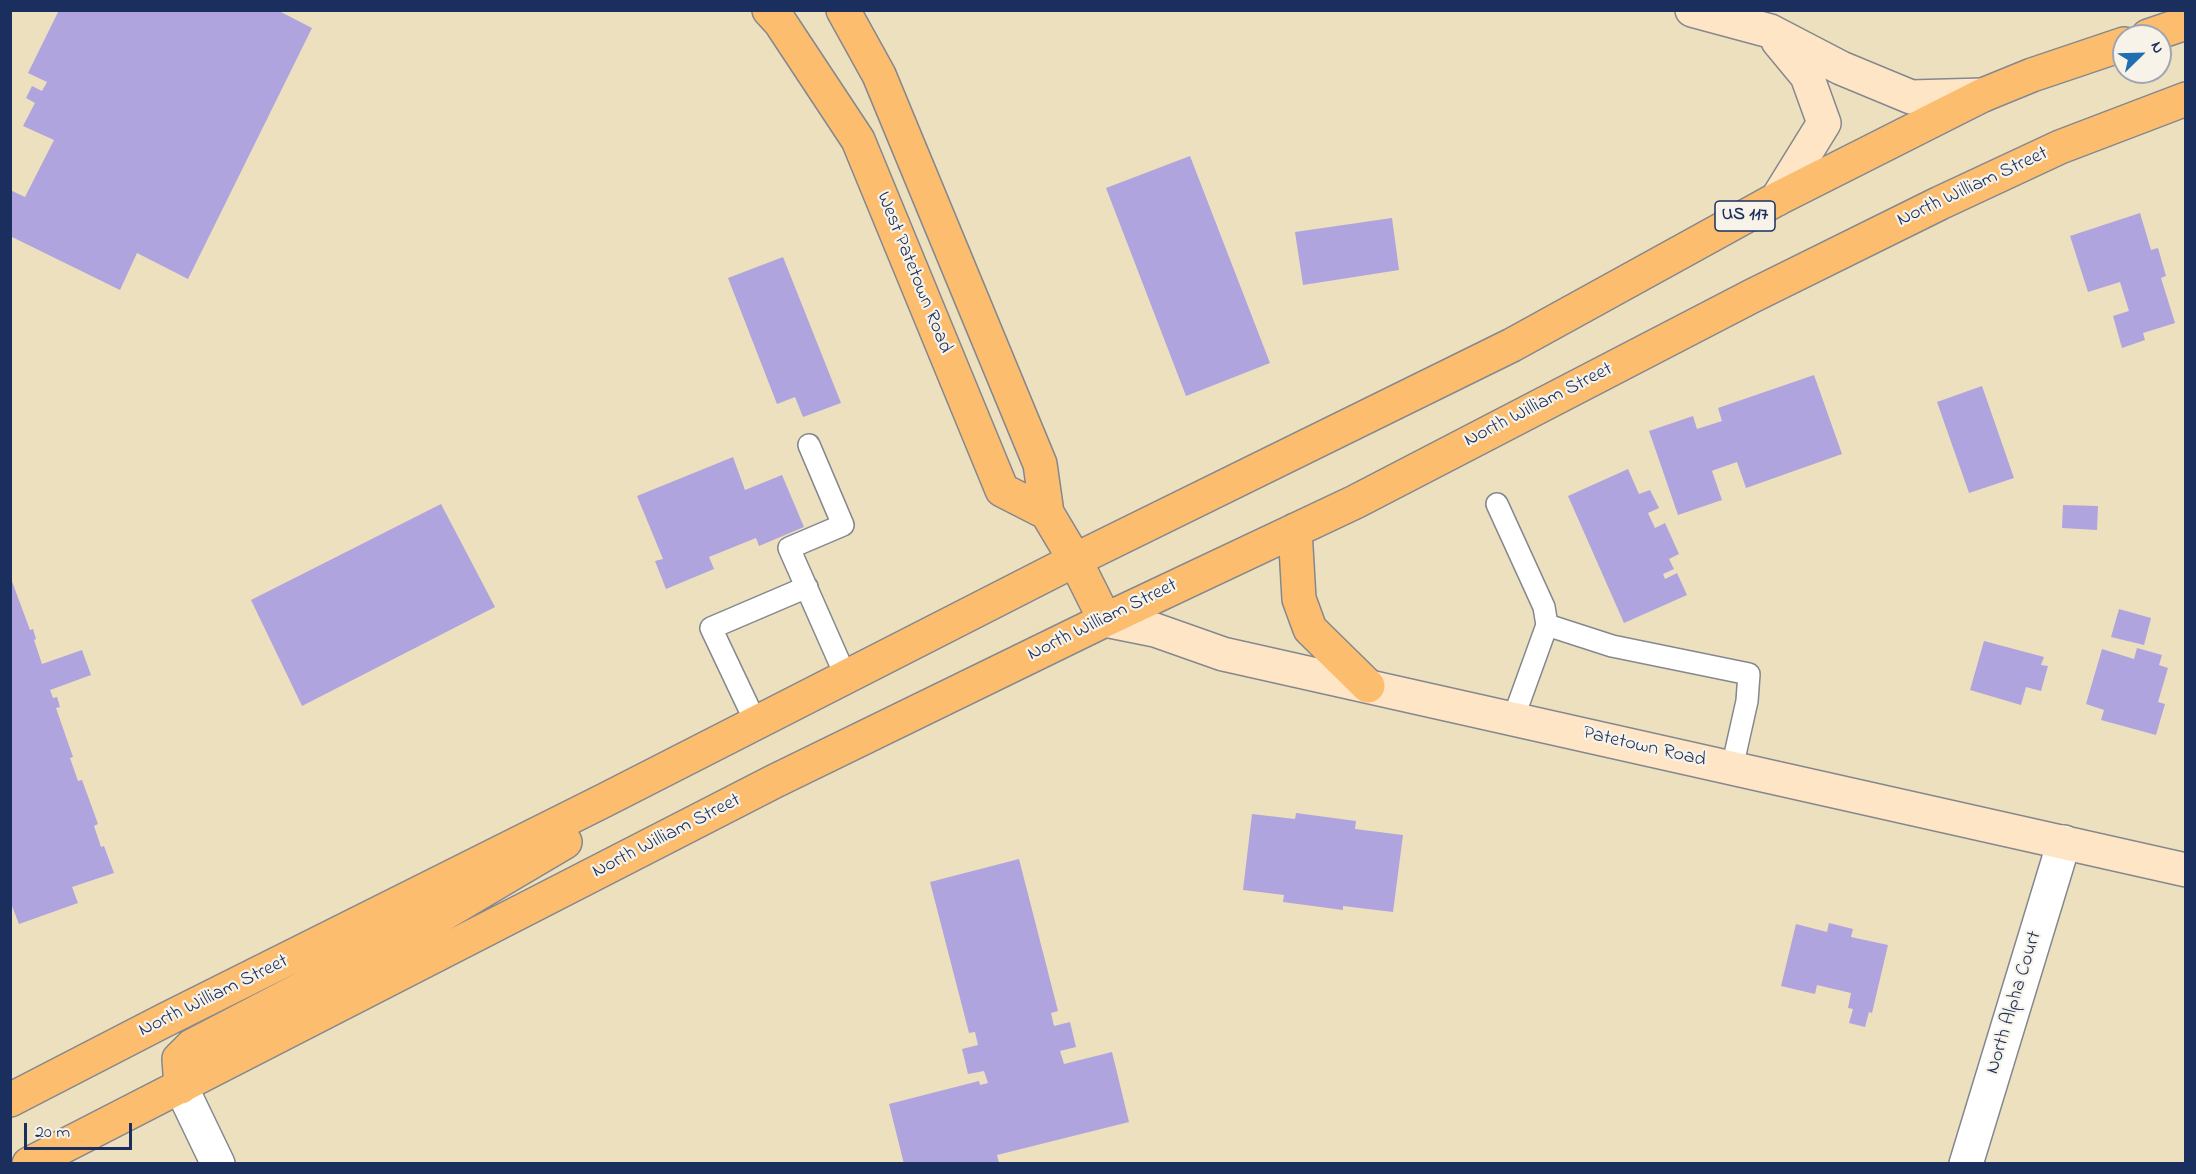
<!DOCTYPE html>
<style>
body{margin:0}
#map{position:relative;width:2196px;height:1174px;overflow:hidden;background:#ede0bf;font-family:"Indie Flower",sans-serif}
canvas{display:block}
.frame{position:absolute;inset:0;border:12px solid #1b2f5e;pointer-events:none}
.north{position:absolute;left:2112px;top:24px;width:60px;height:60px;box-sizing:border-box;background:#f7f3e8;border:2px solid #9fa5b1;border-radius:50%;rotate:67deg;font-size:16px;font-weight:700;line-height:24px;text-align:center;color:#1b2f5e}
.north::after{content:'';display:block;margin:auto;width:21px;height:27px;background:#1f6fb2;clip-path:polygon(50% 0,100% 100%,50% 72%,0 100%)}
.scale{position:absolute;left:24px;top:1123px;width:108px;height:27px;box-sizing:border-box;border:3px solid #1b2f5e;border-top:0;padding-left:8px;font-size:18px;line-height:21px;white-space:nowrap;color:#1b2f5e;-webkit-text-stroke:4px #f7f3e8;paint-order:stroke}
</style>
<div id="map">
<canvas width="2196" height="1174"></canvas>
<div class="frame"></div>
<div class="north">N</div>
<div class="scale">20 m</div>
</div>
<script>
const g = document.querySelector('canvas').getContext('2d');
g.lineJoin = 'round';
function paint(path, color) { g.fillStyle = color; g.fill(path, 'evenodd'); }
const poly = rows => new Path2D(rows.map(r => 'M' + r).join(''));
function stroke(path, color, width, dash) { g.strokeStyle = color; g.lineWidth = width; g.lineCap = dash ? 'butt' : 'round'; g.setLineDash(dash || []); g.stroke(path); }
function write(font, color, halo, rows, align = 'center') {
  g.font = font + ' "Indie Flower",sans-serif'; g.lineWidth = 4.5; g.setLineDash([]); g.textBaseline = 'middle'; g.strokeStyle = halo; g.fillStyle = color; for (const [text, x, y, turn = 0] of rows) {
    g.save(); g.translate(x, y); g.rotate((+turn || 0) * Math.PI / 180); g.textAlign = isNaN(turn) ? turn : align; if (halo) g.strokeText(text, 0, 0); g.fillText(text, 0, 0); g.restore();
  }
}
const building = poly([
 [59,10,277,10,312,28,188,279,137,253,120,290,10,236,10,190,25,197,54,140,23,126,35,103,26,98,32,86,42,91,47,82,28,73],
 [1190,156,1270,363,1186,396,1106,188],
 [2140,213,2151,250,2158,248,2166,276,2161,278,2175,323,2143,333,2145,340,2122,348,2113,316,2129,311,2120,282,2088,292,2070,236],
 [1392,218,1399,270,1303,285,1295,232],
 [783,257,841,403,803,417,795,397,777,404,728,278],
 [1814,375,1842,454,1746,488,1737,462,1714,470,1712,471,1722,500,1678,515,1649,431,1693,416,1697,429,1722,421,1718,408],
 [1982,386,2014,478,1969,493,1937,402],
 [733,457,745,490,782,475,804,527,759,546,756,538,709,557,714,569,666,589,655,561,663,559,637,496],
 [1628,469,1639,494,1650,490,1659,508,1648,513,1655,528,1665,523,1679,554,1669,559,1674,569,1663,574,1665,579,1677,573,1687,595,1624,623,1568,496],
 [441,504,495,607,302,706,251,600],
 [2063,505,2098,506,2097,530,2062,528],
 [10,576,30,630,33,629,36,639,34,640,42,664,82,650,91,675,50,690,53,698,57,697,60,707,56,708,73,757,70,758,78,781,82,780,98,824,94,826,101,847,104,846,114,873,72,887,78,903,19,924,10,901],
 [2119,609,2151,618,2144,645,2111,637],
 [1984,641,2044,657,2041,665,2048,666,2041,691,2026,687,2021,705,1970,690],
 [2137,648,2162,655,2159,665,2168,668,2158,702,2165,704,2156,735,2101,720,2104,710,2086,704,2102,649,2134,659],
 [1296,813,1356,821,1355,829,1403,835,1393,912,1343,906,1343,910,1283,902,1284,895,1243,890,1252,814,1295,819],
 [1019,859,1058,1011,1051,1013,1054,1026,1070,1022,1076,1047,1060,1051,1064,1064,1112,1052,1129,1122,997,1155,999,1163,996,1164,904,1164,889,1104,979,1081,980,1085,988,1083,984,1071,968,1074,962,1049,978,1045,975,1032,969,1033,930,882],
 [1829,923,1853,929,1851,937,1888,945,1872,1013,1869,1012,1865,1027,1849,1023,1853,1009,1848,1008,1851,993,1817,985,1815,994,1781,986,1796,924,1827,932]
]);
const lane = poly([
 [809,445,843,525,789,548,846,677],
 [1497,504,1544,607,1547,625,1513,719],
 [1547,625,1612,646,1749,674,1747,701,1732,768],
 [756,723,711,628,807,587]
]);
const street = poly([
 [181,1087,218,1164],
 [1966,1164,2064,842]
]);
const secondary = poly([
 [1692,10,1770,31,1841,68,1911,97,1983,95],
 [1777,199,1824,123,1807,76,1778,41],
 [1105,620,1155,630,1223,654,2186,870]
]);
const primary = poly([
 [769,10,780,22,858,140,1002,490,1047,513],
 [843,10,879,75,1040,464,1047,513,1075,560,1105,620],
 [2148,36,2186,23],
 [1295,530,1299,599,1310,629,1368,686],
 [181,1087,179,1059,192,1046,428,923,565,842],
 [10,1100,165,1020,605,800,1075,560,1512,345,1777,199,1983,95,2032,75,2124,44],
 [29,1164,775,781,1105,620,1355,502,1752,296,1940,203,2060,147,2186,99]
]);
const shields = [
 [1745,216,60]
];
const shieldNames = [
 ["US 117",1745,216]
];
const streetNames = [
 ["North William Street",1973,188,-25],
 ["West Patetown Road",913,273,68],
 ["North William Street",1539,406,-27],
 ["North William Street",1103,621,-26],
 ["Patetown Road",1644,748,13],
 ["North William Street",667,837,-27],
 ["North William Street",214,997,-26],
 ["North Alpha Court",2015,1003,-73]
];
paint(building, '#afa4de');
stroke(lane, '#84888e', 24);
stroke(street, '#84888e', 36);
stroke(secondary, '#84888e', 36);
stroke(primary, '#84888e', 36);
stroke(lane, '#fff', 21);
stroke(street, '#fff', 33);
stroke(secondary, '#fee5c5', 33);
stroke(primary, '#fcbd6f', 33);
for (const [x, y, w] of shields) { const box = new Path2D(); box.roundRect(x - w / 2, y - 15, w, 30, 4.5); g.fillStyle = '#f7f3e8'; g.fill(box); stroke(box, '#1b2f5e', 1.5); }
write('bold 18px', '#1b2f5e', null, shieldNames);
write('20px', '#1b2f5e', '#f7f3e8', streetNames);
</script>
